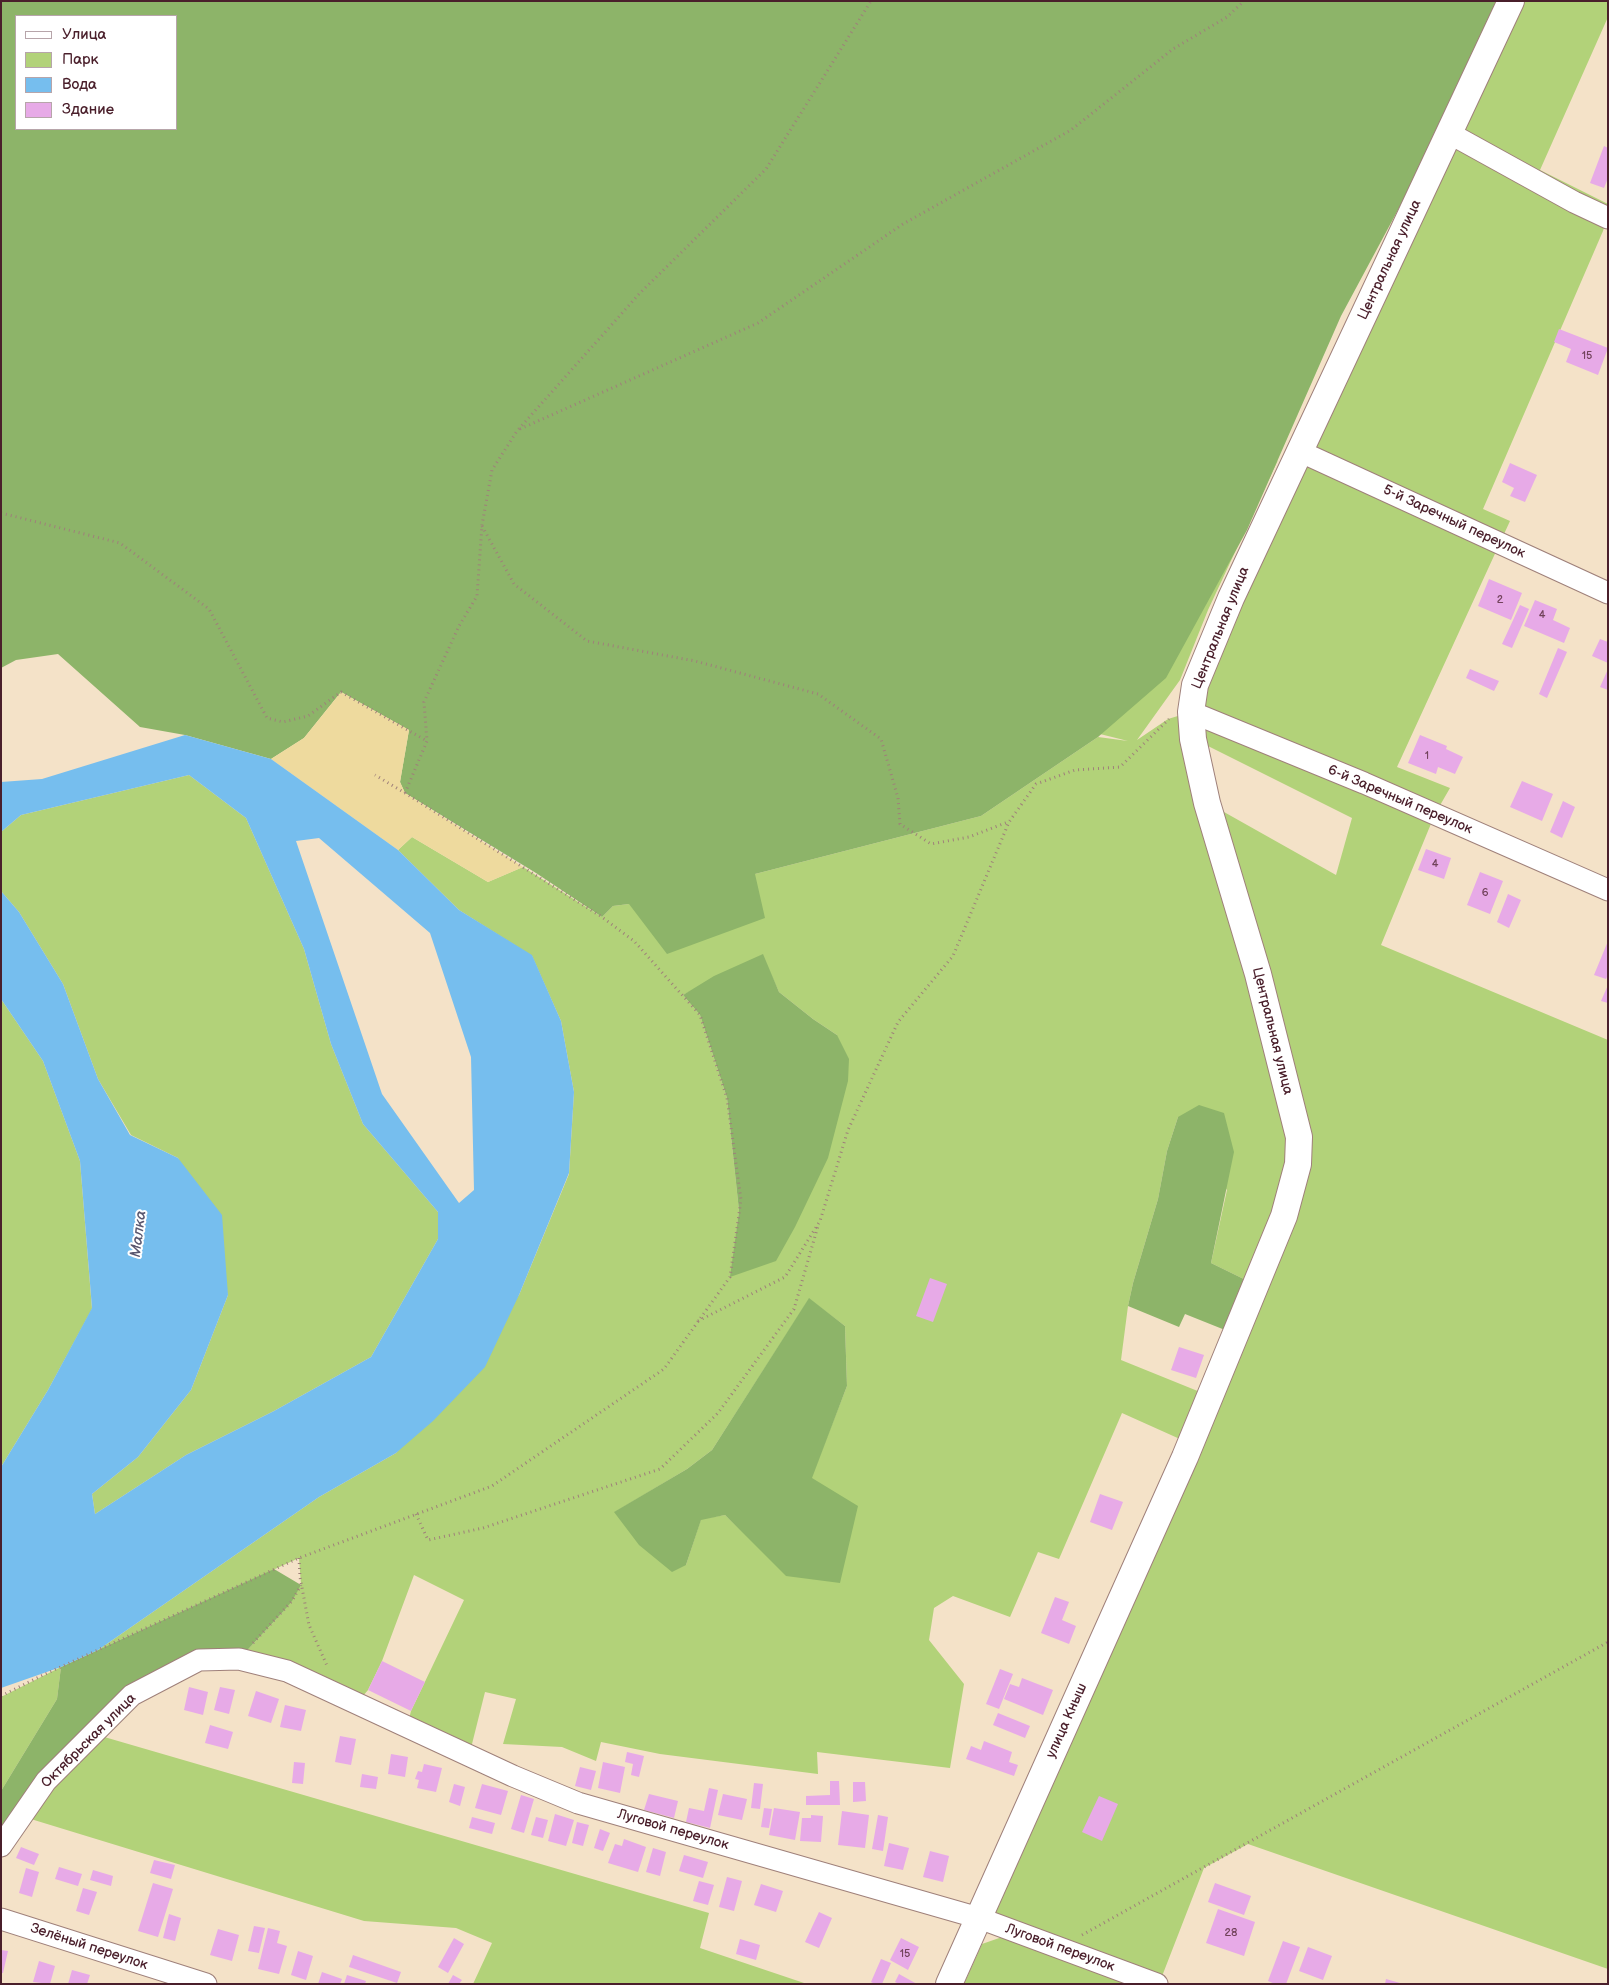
<!DOCTYPE html>
<meta charset="utf-8">
<style>
body{margin:0}
#map{position:relative;width:1609px;height:1985px;overflow:hidden;background:#f4e2c8;font-family:"Balsamiq Sans",sans-serif}
canvas{display:block}
.frame{position:absolute;inset:0;border:2px solid #4a1f2b;pointer-events:none}
.legend{position:absolute;left:15px;top:15px;width:162px;height:115px;box-sizing:border-box;background:#fff;border:1px solid #b7a5aa;margin:0;padding:6px 9px;list-style:none;font-size:15px;color:#4a1f2b}
.legend li{display:flex;align-items:center;gap:10px;height:25px}
.legend b{width:25px;border:1px solid #b7a5aa}
</style>
<div id="map">
<canvas width="1609" height="1985"></canvas>
<div class="frame"></div>
<ul class="legend">
<li><b style="height:6px;background:#fff"></b>Улица</li>
<li><b style="height:14px;background:#b2d279"></b>Парк</li>
<li><b style="height:14px;background:#76beee"></b>Вода</li>
<li><b style="height:14px;background:#e7aae7"></b>Здание</li>
</ul>
</div>
<script>
const g = document.querySelector('canvas').getContext('2d');
g.lineJoin = 'round';
function paint(path, color) { g.fillStyle = color; g.fill(path, 'evenodd'); }
const poly = rows => new Path2D(rows.map(r => 'M' + r).join(''));
function stroke(path, color, width, dash) { g.strokeStyle = color; g.lineWidth = width; g.lineCap = dash ? 'butt' : 'round'; g.setLineDash(dash || []); g.stroke(path); }
function write(font, color, halo, rows, align = 'center') {
  g.font = font + ' "Balsamiq Sans",sans-serif'; g.lineWidth = 4; g.setLineDash([]); g.textBaseline = 'middle'; g.strokeStyle = halo; g.fillStyle = color; for (const [text, x, y, turn = 0] of rows) {
    g.save(); g.translate(x, y); g.rotate((+turn || 0) * Math.PI / 180); g.textAlign = isNaN(turn) ? turn : align; if (halo) g.strokeText(text, 0, 0); g.fillText(text, 0, 0); g.restore();
  }
}
const green = poly([
 [1511,1,1608,1,1608,17,1540,170,1608,204,1608,215,1603,231,1483,509,1510,521,1397,767,1450,788,1435,814,1381,945,1608,1040,1608,1969,1248,1844,1204,1868,1159,1984,979,1918,1191,1444,1122,1413,1059,1559,1038,1552,1010,1617,953,1596,934,1608,929,1640,964,1684,950,1768,817,1752,818,1774,660,1754,601,1742,596,1761,562,1747,503,1744,516,1699,485,1692,469,1756,407,1727,411,1711,464,1600,414,1575,382,1661,368,1690,357,1703,239,1659,282,1613,301,1585,299,1558,98,1650,319,1497,396,1453,519,1295,569,1174,574,1092,561,1021,532,956,459,910,398,850,412,837,488,882,523,867,602,917,613,906,629,904,755,874,981,816,1098,737,1128,741,1072,727,1278,460,1208,610,1180,680,1137,740,1168,719,1191,712],
 [1194,739,1352,818,1336,875,1208,803],
 [762,955,779,992,813,1019,837,1035,731,1276,739,1211,727,1098,700,1015,683,995],
 [1178,1117,1227,1190,1211,1263,1256,1285,1210,1396,1121,1360,1128,1306,1133,1283,1158,1199,1167,1151],
 [809,1299,845,1326,847,1386,811,1478,749,1538,725,1515,701,1519,686,1565,615,1512,687,1469,712,1450],
 [189,775,246,818,304,949,331,1044,363,1124,438,1212,438,1239,371,1357,274,1411,186,1455,95,1514,92,1494,138,1457,191,1390,228,1295,178,1158,131,1135,98,1079,63,984,19,912,1,891,1,832,21,815],
 [1,999,43,1061,80,1161,92,1309,48,1390,1,1467],
 [61,1667,57,1699,1,1791,1,1697],
 [94,1734,709,1913,700,1948,807,1984,473,1984,492,1943,456,1928,364,1921,21,1816],
 [1005,1936,1132,1984,964,1984,982,1944]
]);
const forest = poly([
 [1,1,1501,1,1450,113,1341,316,1247,530,1166,678,1098,737,981,816,755,874,765,918,667,954,629,904,613,906,602,917,536,873,405,793,400,782,409,730,341,692,304,738,271,759,185,735,140,727,58,654,16,660,1,668],
 [16,16,176,16,176,129,16,129],
 [763,954,779,992,813,1019,837,1035,849,1059,848,1081,828,1158,795,1227,776,1261,730,1277,739,1211,727,1098,700,1015,683,995,714,976],
 [1199,1105,1224,1113,1234,1152,1211,1263,1256,1285,1235,1334,1185,1314,1179,1327,1128,1306,1133,1283,1158,1199,1167,1151,1178,1117],
 [809,1298,845,1326,847,1386,812,1478,858,1506,840,1583,786,1576,725,1515,701,1520,686,1565,672,1572,639,1545,614,1512,687,1469,712,1450],
 [274,1569,301,1585,292,1601,282,1613,239,1659,199,1660,132,1695,1,1846,1,1791,57,1699,61,1667]
]);
const sand = poly([
 [341,692,409,730,400,782,405,793,523,867,488,882,412,837,398,850,271,759,304,738]
]);
const water = poly([
 [185,735,271,759,398,850,459,910,532,955,561,1021,574,1092,569,1173,519,1295,485,1367,433,1421,396,1453,319,1497,98,1650,61,1667,1,1688,1,1467,48,1390,92,1308,80,1161,43,1061,1,999,1,891,19,912,63,984,98,1079,130,1135,178,1158,222,1215,228,1295,191,1390,138,1457,92,1494,95,1514,186,1455,274,1411,371,1357,438,1239,438,1212,363,1124,331,1044,304,949,246,818,189,775,21,815,1,832,1,782,42,779],
 [319,838,430,933,471,1057,474,1190,459,1203,382,1094,296,841]
]);
const building = poly([
 [1604,146,1608,148,1608,178,1604,188,1590,183],
 [1559,329,1608,348,1598,375,1566,362,1571,349,1554,342],
 [1510,463,1537,475,1525,502,1510,496,1514,488,1502,482],
 [1489,579,1522,593,1511,620,1478,606],
 [1535,600,1557,609,1553,620,1570,628,1564,643,1524,626],
 [1520,605,1529,609,1512,648,1502,644],
 [1600,639,1608,642,1608,663,1592,656],
 [1558,648,1567,652,1547,698,1539,694],
 [1470,669,1499,681,1494,691,1466,678],
 [1608,669,1608,690,1600,687],
 [1420,735,1447,746,1446,749,1463,757,1455,774,1438,767,1436,774,1408,763],
 [1522,781,1553,794,1542,821,1510,807],
 [1563,801,1575,807,1562,838,1550,832],
 [1426,849,1451,858,1444,879,1418,870],
 [1480,872,1503,881,1490,914,1467,905],
 [1508,894,1521,900,1509,928,1497,922],
 [1608,941,1608,975,1606,979,1594,975],
 [1608,985,1608,1003,1601,1001],
 [930,1278,947,1284,933,1322,916,1316],
 [1179,1347,1204,1355,1196,1378,1171,1370],
 [1100,1494,1123,1502,1112,1530,1090,1522],
 [1055,1597,1069,1602,1062,1620,1076,1626,1069,1644,1041,1633],
 [382,1661,425,1682,411,1711,368,1690],
 [1000,1669,1013,1674,999,1709,986,1704],
 [1022,1678,1053,1690,1043,1715,1004,1699,1010,1684,1019,1687],
 [189,1687,208,1692,203,1715,184,1710],
 [220,1687,235,1690,229,1714,214,1710],
 [256,1691,279,1699,271,1723,248,1716],
 [285,1705,306,1710,301,1731,280,1727],
 [998,1713,1030,1726,1025,1738,993,1725],
 [210,1725,233,1732,228,1749,205,1743],
 [340,1736,356,1739,351,1765,335,1762],
 [984,1741,1012,1752,1009,1762,1018,1765,1014,1776,966,1759,971,1746,981,1750],
 [627,1752,644,1756,639,1777,631,1775,633,1764,625,1762],
 [391,1754,408,1757,405,1777,388,1774],
 [294,1762,305,1763,303,1784,292,1783],
 [603,1762,625,1767,620,1793,598,1788],
 [424,1764,442,1768,436,1792,417,1788,419,1780,415,1779,418,1771,422,1772],
 [580,1767,596,1771,591,1790,575,1786],
 [362,1774,378,1777,376,1789,360,1787],
 [830,1781,839,1781,840,1805,806,1805,806,1796,830,1795],
 [853,1782,865,1782,866,1801,853,1802],
 [754,1783,763,1784,760,1809,751,1808],
 [454,1784,465,1787,460,1806,449,1802],
 [482,1784,508,1791,501,1815,475,1808],
 [709,1788,718,1790,710,1828,686,1822,689,1808,704,1811],
 [649,1794,678,1801,674,1818,644,1810],
 [723,1794,747,1799,742,1820,718,1815],
 [521,1795,534,1799,524,1833,511,1829],
 [1099,1796,1118,1804,1102,1841,1082,1832],
 [764,1808,772,1809,769,1828,761,1827],
 [774,1808,800,1812,795,1840,769,1835],
 [842,1811,869,1815,865,1848,838,1845],
 [555,1814,574,1820,566,1846,548,1841],
 [811,1815,823,1816,821,1842,800,1841,802,1818,811,1818],
 [878,1815,888,1817,883,1851,872,1849],
 [472,1817,495,1823,492,1834,469,1828],
 [536,1817,548,1820,543,1838,531,1835],
 [577,1822,589,1825,583,1846,572,1843],
 [600,1829,610,1833,603,1851,594,1848],
 [624,1839,646,1847,638,1872,608,1863,615,1844,622,1846],
 [889,1843,909,1848,903,1870,884,1866],
 [21,1847,39,1854,34,1865,16,1858],
 [653,1848,666,1852,660,1876,646,1872],
 [930,1851,949,1856,943,1882,923,1877],
 [684,1855,708,1862,703,1878,679,1871],
 [154,1860,175,1865,171,1879,150,1873],
 [59,1867,82,1874,78,1886,55,1879],
 [26,1868,39,1872,32,1897,19,1893],
 [93,1870,113,1876,111,1886,90,1880],
 [727,1877,742,1881,734,1911,719,1907],
 [699,1881,714,1885,708,1905,693,1901],
 [153,1883,173,1889,158,1937,138,1931],
 [1215,1883,1251,1896,1244,1915,1208,1902],
 [761,1884,783,1891,776,1912,754,1905],
 [83,1888,97,1892,89,1915,76,1911],
 [1218,1909,1255,1922,1244,1956,1206,1943],
 [819,1912,832,1918,819,1948,805,1942],
 [169,1914,181,1918,175,1941,163,1938],
 [254,1926,265,1928,259,1953,248,1951],
 [268,1928,280,1931,277,1943,287,1946,279,1974,258,1969],
 [218,1929,239,1935,232,1961,210,1955],
 [454,1938,464,1944,448,1973,438,1967],
 [901,1938,919,1947,908,1970,890,1960],
 [740,1939,760,1945,756,1960,736,1954],
 [1283,1941,1300,1947,1286,1984,1275,1984,1268,1981],
 [1308,1947,1332,1956,1323,1980,1299,1971],
 [1,1950,8,1951,3,1973,1,1973],
 [298,1951,313,1956,306,1980,291,1975],
 [353,1955,401,1972,397,1983,349,1967],
 [881,1959,891,1963,882,1984,875,1984,871,1982],
 [39,1961,55,1966,50,1984,33,1982],
 [72,1970,90,1975,87,1984,68,1984],
 [322,1972,342,1979,340,1984,318,1984],
 [899,1974,917,1984,899,1984,895,1982],
 [347,1975,366,1981,365,1984,344,1984],
 [453,1975,462,1980,459,1984,448,1984],
 [1386,1979,1400,1983,1400,1984,1385,1984]
]);
const path = poly([
 [520,429,758,323,903,224,1071,130,1173,49,1227,17,1244,1],
 [1,513,120,543,209,609,267,718,283,722,308,716,341,692,427,741],
 [482,526,514,584,587,641,695,661,818,694,881,739,898,798,900,824,931,844,969,837,1008,822],
 [405,793,427,741,424,702,459,626,477,596,482,525,492,470,517,431,640,293,766,169,871,1],
 [698,1321,785,1277,820,1221,848,1130,898,1022,953,956,1009,822,1036,784,1075,770,1120,767,1169,719],
 [416,1514,428,1540,483,1528,660,1469,718,1413,794,1309,818,1226],
 [299,1558,300,1577,309,1625,328,1668],
 [253,1643,292,1601,301,1585],
 [1,1696,41,1676,299,1558,492,1486,664,1369,730,1277,741,1200,727,1098,700,1015,634,941,602,917,405,793,375,775],
 [1082,1935,1608,1642]
]);
const minor = poly([
 [1449,133,1574,202,1608,218],
 [1299,451,1608,593],
 [1191,712,1364,783,1608,890],
 [1,1846,46,1781,132,1695,199,1660,239,1659,287,1671,513,1776,578,1803,979,1918,1157,1984],
 [1,1919,206,1984]
]);
const tertiary = poly([
 [949,1984,1185,1457,1284,1216,1298,1164,1299,1137,1258,974,1207,803,1193,739,1191,712,1195,685,1231,598,1511,1]
]);
const numberNames = [
 ["15",1587,356],
 ["2",1500,600],
 ["4",1542,615],
 ["1",1427,756],
 ["4",1435,864],
 ["6",1485,893],
 ["28",1231,1933],
 ["15",905,1954]
];
const streetNames = [
 ["Центральная улица",1390,260,-65],
 ["5-й Заречный переулок",1454,522,25],
 ["Центральная улица",1221,628,-68],
 ["6-й Заречный переулок",1400,800,23],
 ["Центральная улица",1272,1031,76],
 ["улица Кныш",1067,1721,-66],
 ["Октябрьская улица",89,1741,-45],
 ["Луговой переулок",673,1830,16],
 ["Зелёный переулок",89,1947,18],
 ["Луговой переулок",1060,1948,20]
];
const waterNames = [
 ["Малка",139,1234,-83]
];
paint(green, '#b2d279');
paint(forest, '#8db469');
paint(sand, '#eeda9e');
paint(water, '#76beee');
paint(building, '#e7aae7');
stroke(minor, '#9f807a', 23);
stroke(tertiary, '#9f807a', 28);
stroke(path, '#9f807a', 3, [1, 4]);
stroke(minor, '#fff', 21);
stroke(tertiary, '#fff', 26);
write('11px', '#71425a', null, numberNames);
write('14px', '#4a1f2b', '#fff', streetNames);
write('italic 15px', '#59576f', '#fff', waterNames);
</script>
